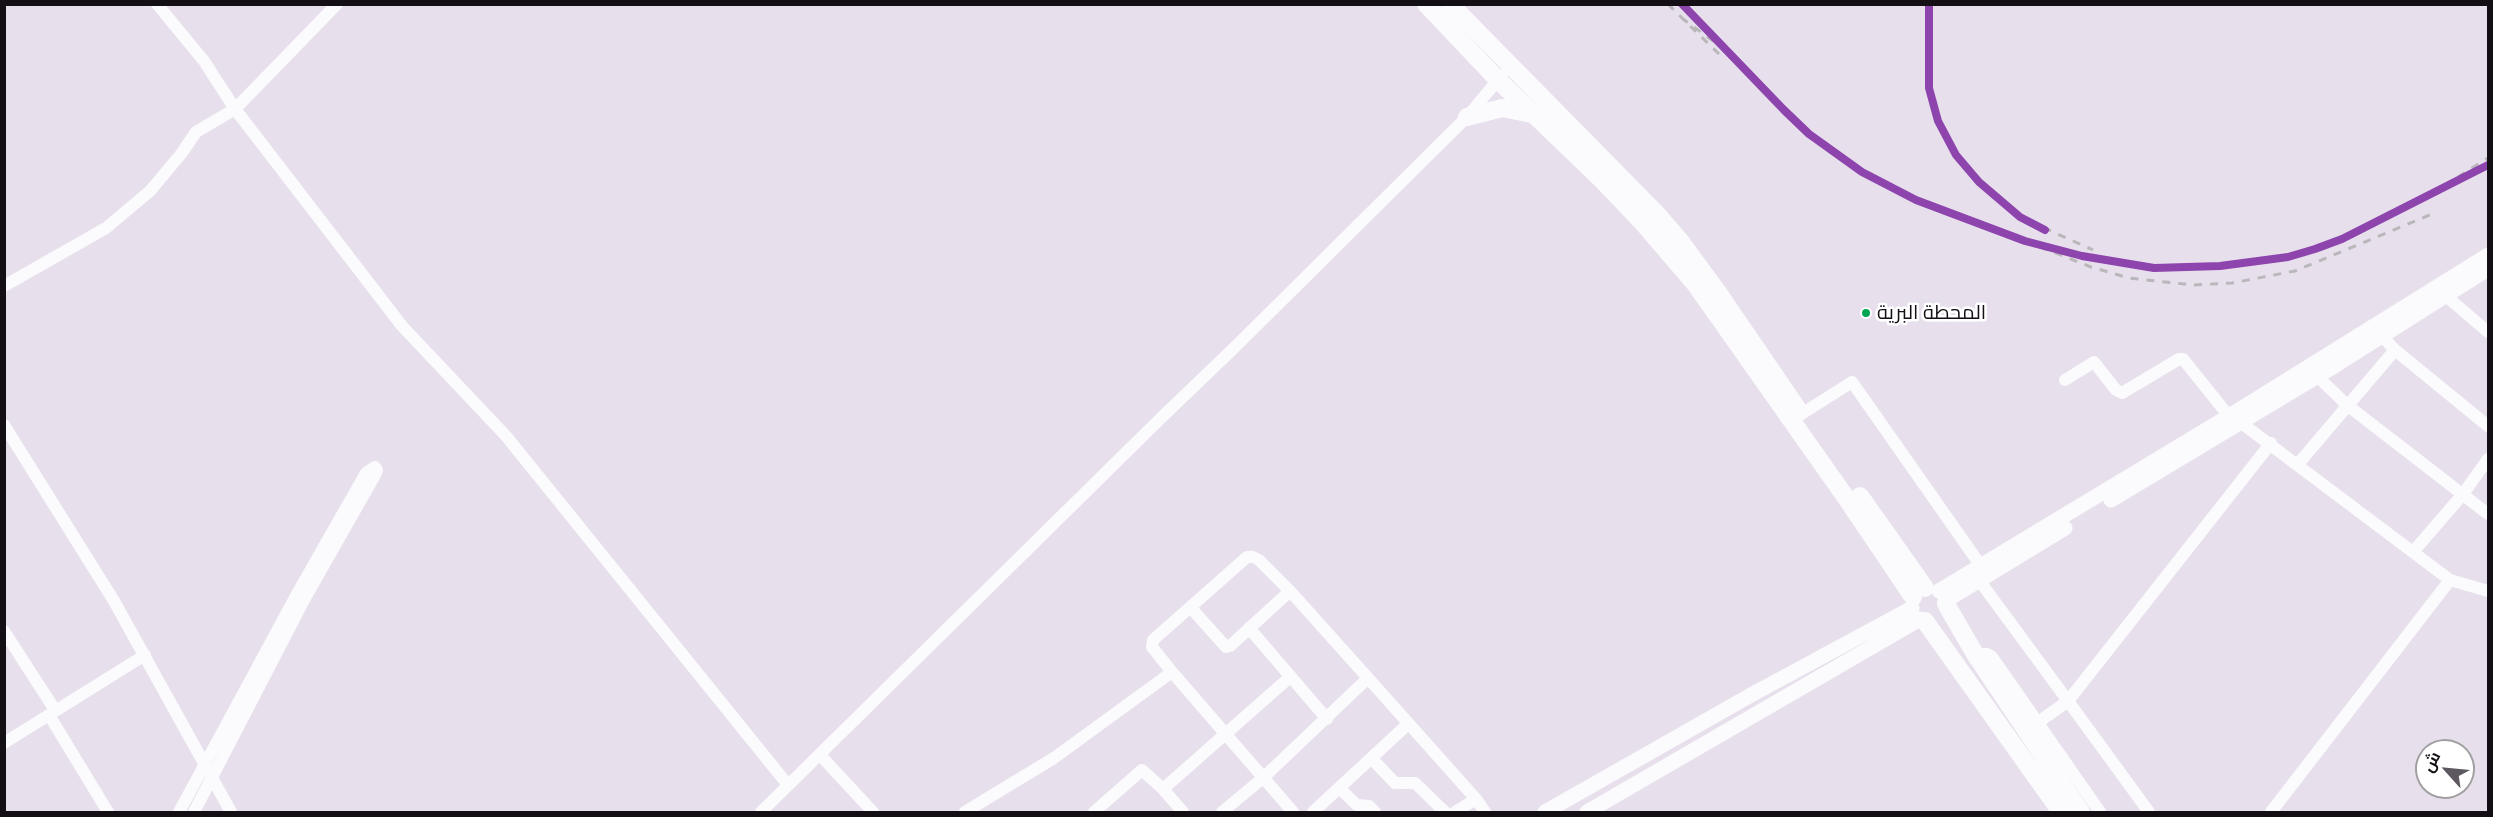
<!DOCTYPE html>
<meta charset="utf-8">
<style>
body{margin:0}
#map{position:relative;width:2493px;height:817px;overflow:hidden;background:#e7e0ec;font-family:"PT Serif",Cairo,serif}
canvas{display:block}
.frame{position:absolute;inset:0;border:6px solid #130f15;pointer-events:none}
.north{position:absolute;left:2415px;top:739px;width:60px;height:60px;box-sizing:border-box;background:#fff;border:2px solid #a19fa1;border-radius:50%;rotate:297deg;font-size:16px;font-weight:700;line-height:24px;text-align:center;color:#130f15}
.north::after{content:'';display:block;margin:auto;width:21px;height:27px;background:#5d5860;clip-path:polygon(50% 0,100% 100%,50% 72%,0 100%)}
</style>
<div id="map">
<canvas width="2493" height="817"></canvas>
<div class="frame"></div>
<div class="north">ش</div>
</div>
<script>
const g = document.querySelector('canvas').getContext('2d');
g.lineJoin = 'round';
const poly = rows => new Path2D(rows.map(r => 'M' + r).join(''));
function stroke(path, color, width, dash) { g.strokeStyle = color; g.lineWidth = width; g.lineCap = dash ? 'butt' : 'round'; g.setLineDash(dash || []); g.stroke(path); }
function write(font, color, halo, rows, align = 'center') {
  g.font = font + ' "PT Serif",Cairo,serif'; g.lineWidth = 5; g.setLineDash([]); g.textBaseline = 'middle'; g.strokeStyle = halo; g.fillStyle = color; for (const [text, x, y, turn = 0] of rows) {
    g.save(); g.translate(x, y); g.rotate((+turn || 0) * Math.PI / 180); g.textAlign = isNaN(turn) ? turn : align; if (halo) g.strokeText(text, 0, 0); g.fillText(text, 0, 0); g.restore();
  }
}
const minor = poly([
 [157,4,204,61,235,109,402,326,506,436,788,785],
 [4,286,106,228,150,191,181,154,196,132,235,109,337,4],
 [2439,290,2488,332],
 [2381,335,2395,350,2488,426],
 [2317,376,2347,405,2488,514],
 [2065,380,2094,362,2116,390,2122,393,2179,359,2183,359,2224,410,2450,580,2488,591],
 [1792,420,1852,382,1981,566],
 [4,425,114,601,231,812],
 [2298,464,2395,350],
 [2413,552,2463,494,2488,459],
 [1979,580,2068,701,2033,726],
 [1191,608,1226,647,1230,646,1290,591],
 [1249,628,1327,719],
 [4,631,55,710],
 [1975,654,1987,654,1992,657,2100,812],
 [1172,672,1152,647,1153,640,1247,557,1253,557,1259,560,1290,591,1368,678],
 [49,715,108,812],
 [4,743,145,655],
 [820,755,873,812],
 [1371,758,1395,783,1415,783,1445,812],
 [1339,788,1357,805,1369,806,1375,812],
 [1163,789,1290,677],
 [179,812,297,594,366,473,375,467,377,470,375,475,305,598,194,812],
 [761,812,1161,418,1236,346,1467,117,1502,75],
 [965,812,1054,758,1172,672,1293,812],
 [1094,812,1142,770,1163,789,1183,812],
 [1222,812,1263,778,1368,678,1476,799,1485,812],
 [1313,812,1408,724],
 [1455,812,1476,799],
 [2149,812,2068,701,2271,443],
 [2271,812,2450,580]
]);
const major = poly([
 [2111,500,2336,365,2488,269],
 [1939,591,2231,415,2488,255],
 [1945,601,2065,528],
 [1545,812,1751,695,1912,608],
 [1587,812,1920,619]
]);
const highway = poly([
 [1426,4,1498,80,1603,181,1642,222,1696,285,1849,502,1913,597],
 [1450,4,1655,212,1681,242,1717,291,1797,408],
 [1467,117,1502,108,1532,114],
 [1860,496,1925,588],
 [1946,604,1975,654,2081,812],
 [1925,621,2061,812]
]);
const rail = poly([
 [1668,4,1683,19],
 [1929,4,1929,88,1938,121,1956,155,1979,182,2020,217,2093,250],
 [1719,54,1683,19,1735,57],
 [2431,194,2488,158],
 [2025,241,2091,267,2129,278,2193,285,2232,283,2295,271,2432,214]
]);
const rail1 = poly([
 [1682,4,1784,110,1809,134,1862,172,1916,200,2025,241,2082,256,2154,268,2220,266,2288,257,2315,249,2342,239,2488,165],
 [1929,4,1929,88,1938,121,1956,155,1979,182,2020,217,2045,230]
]);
const markers = [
 [1866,313,5,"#00a651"]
];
const busNames = [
 ["المحطة البرية",1877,313]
];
stroke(minor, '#fbfafc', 12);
stroke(major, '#fbfafc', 15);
stroke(highway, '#fbfafc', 18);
stroke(rail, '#b9b7ba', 3, [8, 8]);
stroke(rail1, '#8e44ad', 8);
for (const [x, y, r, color] of markers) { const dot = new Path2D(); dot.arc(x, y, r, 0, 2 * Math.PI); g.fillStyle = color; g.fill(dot); stroke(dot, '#fff', 2); }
write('20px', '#130f15', '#fff', busNames, 'left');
</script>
